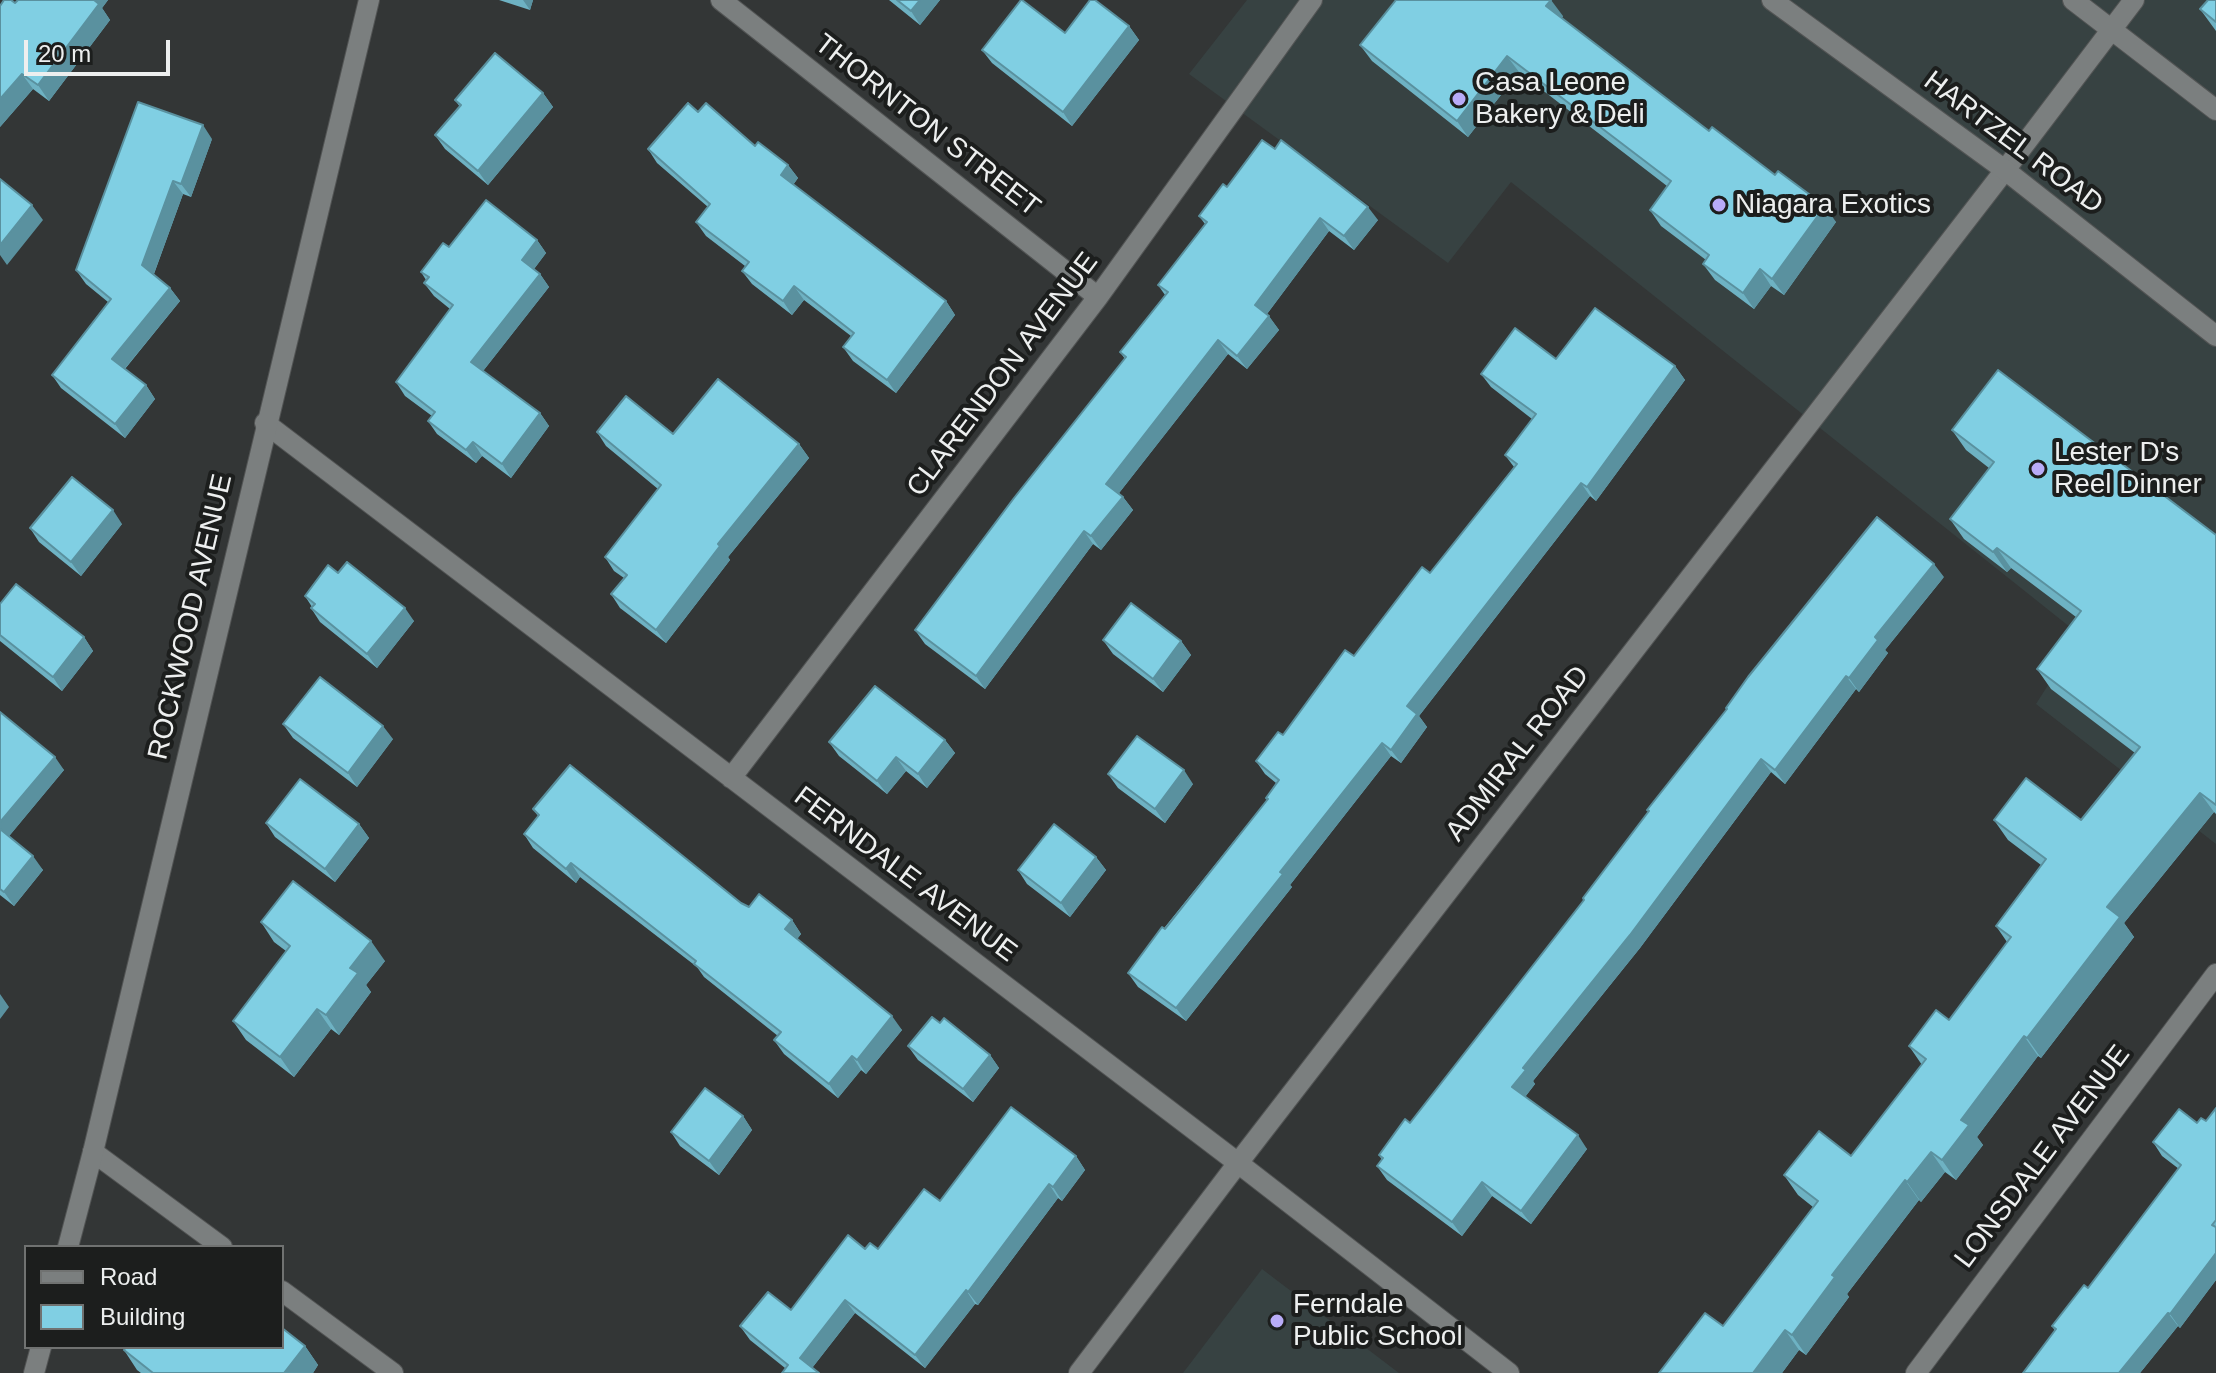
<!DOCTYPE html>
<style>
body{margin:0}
#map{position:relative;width:2216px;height:1373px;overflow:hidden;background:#333636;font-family:Helvetica,sans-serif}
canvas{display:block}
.legend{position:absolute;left:24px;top:1245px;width:260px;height:104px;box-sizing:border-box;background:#1c1e1d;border:2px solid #707271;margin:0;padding:10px 14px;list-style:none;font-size:24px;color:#edefef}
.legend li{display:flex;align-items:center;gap:16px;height:40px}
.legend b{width:40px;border:2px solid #707271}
.scale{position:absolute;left:24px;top:40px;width:146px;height:36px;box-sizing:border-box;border:4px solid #edefef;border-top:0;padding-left:10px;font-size:24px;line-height:28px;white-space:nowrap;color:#edefef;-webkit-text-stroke:6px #1c1e1d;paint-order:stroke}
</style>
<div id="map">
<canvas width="2216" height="1373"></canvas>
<ul class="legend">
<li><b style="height:10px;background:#7b7f7f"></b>Road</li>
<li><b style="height:22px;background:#80cfe3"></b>Building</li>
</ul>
<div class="scale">20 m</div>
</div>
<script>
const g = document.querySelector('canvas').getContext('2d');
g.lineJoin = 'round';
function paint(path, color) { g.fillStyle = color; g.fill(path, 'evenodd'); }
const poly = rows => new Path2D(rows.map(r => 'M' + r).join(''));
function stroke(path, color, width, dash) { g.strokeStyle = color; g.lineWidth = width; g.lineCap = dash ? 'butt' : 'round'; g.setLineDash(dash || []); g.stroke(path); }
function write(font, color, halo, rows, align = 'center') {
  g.font = font + ' Helvetica,sans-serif'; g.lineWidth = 8; g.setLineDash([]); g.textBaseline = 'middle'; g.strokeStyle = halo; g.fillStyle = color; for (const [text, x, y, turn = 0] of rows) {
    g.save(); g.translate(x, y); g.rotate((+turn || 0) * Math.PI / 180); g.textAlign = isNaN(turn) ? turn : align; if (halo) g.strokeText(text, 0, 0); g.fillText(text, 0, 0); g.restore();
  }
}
const built = poly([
 [1247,0,2216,0,2216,844,2036,704,2080,635,1511,182,1448,263,1189,74],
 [1262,1269,1399,1373,1183,1373]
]);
const service = poly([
 [2073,0,2216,110],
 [2005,170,2134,0],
 [93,1152,222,1247],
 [282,1291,393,1373]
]);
const minor = poly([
 [721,0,1098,297],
 [265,423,1238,1163,1509,1373],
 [731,778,1098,297,1312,0],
 [1079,1373,1238,1163,2005,170],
 [1916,1373,2216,974]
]);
const tertiary = poly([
 [1772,0,2005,170,2216,336],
 [68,1247,93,1152,369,0],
 [34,1373,41,1347]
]);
const wall = poly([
 [18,0,108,0,102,8,110,20,49,101,33,89,0,127,15,3],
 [499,0,533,0,530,10],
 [889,0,940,0,920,25],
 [2216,0,2216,31,2200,9],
 [1563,16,1562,18,1709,131,1836,222,1784,295,1771,286,1754,309,1715,280,1703,264,1706,260,1661,226,1650,210,1667,186,1519,72,1468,137,1372,61,1360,45],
 [1129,26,1139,40,1072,126,992,63,982,50,1065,33],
 [543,93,553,107,488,185,445,149,435,135,460,107,455,100],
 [698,112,788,165,798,178,793,185,946,301,955,315,896,393,853,361,843,347,851,336,804,300,792,315,752,284,742,271,745,266,706,236,696,222,708,207,657,163,648,149],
 [212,139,191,197,183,194,154,274,170,288,180,301,125,369,146,385,155,399,125,438,61,388,52,375,108,302,86,284,76,270],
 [1227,187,1378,220,1354,250,1329,231,1267,314,1279,330,1247,369,1228,354,1119,493,1123,497,1133,510,1101,550,1093,544,985,689,925,644,915,630,1125,359,1120,352,1165,295,1158,285,1205,224,1199,216],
 [537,240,546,253,534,269,540,274,549,287,483,371,540,413,549,426,511,478,482,456,476,463,437,434,428,421,432,416,405,396,396,382,450,309,434,296,424,283,426,280,421,272,449,247],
 [1556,359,1675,366,1685,380,1596,501,1590,496,1419,716,1427,727,1401,763,1391,756,1290,885,1292,887,1186,1021,1138,987,1128,973,1267,800,1266,798,1276,783,1265,774,1256,761,1283,735,1430,573,1514,467,1505,455,1532,419,1491,387,1481,374],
 [1952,430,2216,535,2216,814,2214,812,2124,923,2134,937,2041,1058,2038,1056,1977,1137,1983,1145,1956,1180,1945,1172,1921,1202,1919,1200,1847,1294,1849,1297,1806,1355,1799,1350,1782,1373,1659,1373,1723,1326,1813,1207,1798,1195,1784,1175,1851,1156,1922,1065,1909,1046,1949,1020,2007,942,1996,926,2041,865,2008,840,1994,820,2081,820,2135,753,2051,689,2037,669,2076,617,2011,568,2007,572,1964,539,1950,519,1989,468,1966,450],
 [597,432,673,434,799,444,809,458,728,557,730,560,666,643,620,608,611,594,624,578,614,571,605,557,658,489,606,446],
 [122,524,81,576,39,542,30,528],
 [338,573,414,621,377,668,320,622,311,608,312,607,305,596],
 [1944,577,1885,650,1888,653,1859,692,1856,689,1785,784,1771,772,1640,948,1533,1081,1535,1084,1525,1097,1587,1149,1531,1224,1492,1196,1462,1236,1387,1180,1377,1166,1382,1160,1379,1155,1410,1123,1584,900],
 [0,604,84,637,93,651,62,691,0,641],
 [1103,640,1181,641,1191,655,1163,692,1113,654],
 [0,712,64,770,9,836,43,870,14,906,0,895],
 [283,724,393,739,357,787,293,738],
 [945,740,955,753,927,788,906,771,887,794,839,756,829,742],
 [1108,774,1193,784,1165,823,1118,788],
 [533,809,749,907,792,920,801,934,797,939,902,1030,866,1074,861,1070,838,1098,784,1054,774,1040,778,1036,704,977,697,967,580,877,576,883,533,848,524,834,538,816],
 [266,823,359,824,369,838,335,882,275,837],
 [1096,857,1106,870,1070,917,1027,884,1018,870],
 [261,922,385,961,366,985,371,992,339,1035,331,1029,294,1077,246,1040,233,1021,286,951,274,942],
 [908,1046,990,1055,999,1068,973,1102,918,1060],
 [2216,1108,2216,1280,2180,1328,2178,1326,2140,1373,2023,1373,2055,1331,2052,1326,2088,1288,2179,1169,2162,1156,2153,1142,2197,1123,2206,1121],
 [743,1116,752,1130,719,1175,680,1146,671,1132],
 [1076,1156,1085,1170,1062,1201,1058,1198,978,1305,975,1304,925,1368,855,1313,812,1368,785,1368,750,1340,740,1326,791,1310,865,1249,878,1249,940,1201],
 [305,1346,318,1365,313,1373,141,1373,137,1370,124,1350]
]);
const shadedWall = poly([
 [92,0,108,0,102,8,110,20,49,101,38,85],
 [523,0,533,0,530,10],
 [920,0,940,0,920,25,911,11],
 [1551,0,1563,16,1558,22,1546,6],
 [1129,26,1139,40,1072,126,1063,112],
 [1507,56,1519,72,1468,137,1457,121],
 [22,74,33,89,0,127,0,99],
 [543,93,553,107,488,185,478,171],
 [203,125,212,139,191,197,181,184],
 [788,165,798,178,790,189,781,175],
 [173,181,183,194,152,279,142,265],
 [32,205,43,220,7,265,0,255,0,245],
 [1825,206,1836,222,1784,295,1772,279],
 [1368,207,1378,220,1354,250,1344,236],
 [1320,218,1329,231,1264,318,1255,305],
 [537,240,546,253,531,273,522,260],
 [1760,269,1771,286,1754,309,1743,293],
 [540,274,549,287,480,375,471,362],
 [794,286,804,300,792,315,783,301],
 [170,288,180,301,122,372,112,359],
 [946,301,955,315,896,393,887,380],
 [1269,316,1279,330,1247,369,1237,356],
 [1218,340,1228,354,1116,497,1106,484],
 [1675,366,1685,380,1596,501,1587,487],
 [146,385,155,399,125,438,115,424],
 [540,413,549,426,511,478,502,464],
 [473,442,482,456,476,463,466,450],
 [799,444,809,458,728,557,730,560,666,643,656,630,718,544],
 [1581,483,1590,496,1419,716,1427,727,1401,763,1391,750,1407,706],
 [1123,497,1133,510,1101,550,1091,536],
 [113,510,122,524,81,576,71,562],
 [1084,531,1093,544,985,689,976,676],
 [1997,548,2011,568,2007,572,1993,552],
 [1934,564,1944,577,1885,650,1888,653,1859,692,1849,678,1875,637],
 [405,608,414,621,377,668,367,654],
 [84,637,93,651,62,691,53,677],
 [1181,641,1191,655,1163,692,1153,679],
 [1846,676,1856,689,1785,784,1775,770],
 [383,726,393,739,357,787,348,773],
 [945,740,955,753,927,788,918,774],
 [1382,743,1391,756,1290,885,1292,887,1186,1021,1176,1008,1280,872],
 [55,757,64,770,6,840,0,831,0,822],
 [896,757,906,771,887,794,877,781],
 [1761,759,1771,772,1640,948,1533,1081,1535,1084,1522,1101,1512,1087,1523,1068],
 [1184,770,1193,784,1165,823,1155,809],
 [2200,793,2214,812,2124,923,2134,937,2041,1058,2027,1038,2107,907],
 [359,824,369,838,335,882,325,869],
 [33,856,43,870,14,906,4,892],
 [1096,857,1106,870,1070,917,1061,903],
 [571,863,580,877,576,883,566,869],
 [792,920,801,934,794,943,785,929],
 [371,941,385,961,366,985,371,992,339,1035,326,1015,350,968],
 [0,994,9,1007,0,1019],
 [317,1009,331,1029,294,1077,280,1057],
 [892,1016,902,1030,866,1074,857,1060],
 [2024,1036,2038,1056,1977,1137,1983,1145,1956,1180,1942,1160,1961,1120],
 [990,1055,999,1068,973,1102,963,1089],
 [852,1056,861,1070,838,1098,829,1084],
 [743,1116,752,1130,719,1175,709,1161],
 [1578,1135,1587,1149,1531,1224,1521,1211],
 [1931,1152,1945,1172,1921,1202,1907,1182],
 [1076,1156,1085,1170,1062,1201,1053,1187],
 [1905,1180,1919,1200,1847,1294,1849,1297,1806,1355,1792,1335,1832,1275],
 [1482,1182,1492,1196,1462,1236,1452,1222],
 [1049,1184,1058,1198,978,1305,968,1292],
 [2216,1253,2216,1280,2180,1328,2170,1314],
 [966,1290,975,1304,925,1368,915,1355],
 [845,1300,855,1313,809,1372,800,1358],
 [2168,1313,2178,1326,2140,1373,2119,1373],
 [1785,1330,1799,1350,1782,1373,1753,1373],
 [305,1346,318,1365,313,1373,284,1373]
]);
const building = poly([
 [4,0,11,0,15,3,18,0,94,0,99,4,38,85,22,74,0,99,0,6,4,0],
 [897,0,920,0,911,11,897,0],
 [1021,0,1022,0,1065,33,1090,0,1095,0,1129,26,1063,112,982,50,1021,0],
 [1396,0,1551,0,1546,6,1709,131,1712,127,1775,175,1778,171,1825,206,1772,279,1760,269,1743,293,1703,264,1709,255,1650,210,1671,181,1507,56,1457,121,1360,45,1396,0],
 [2208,0,2216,0,2216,22,2200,9,2208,0],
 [495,53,543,93,478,171,435,135,461,105,455,100,495,53],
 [138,102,203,125,181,184,173,181,142,265,170,288,112,359,146,385,115,424,52,375,111,299,76,270,138,102],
 [688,103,698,112,706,103,755,146,758,142,788,165,781,175,946,301,887,380,843,347,854,333,794,286,783,301,742,271,749,262,696,222,710,204,648,149,688,103],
 [1262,140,1275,149,1281,140,1368,207,1344,236,1320,218,1255,305,1269,316,1237,356,1218,340,1106,484,1123,497,1091,536,1084,531,976,676,915,630,1014,498,1126,357,1120,352,1168,292,1158,285,1207,222,1199,216,1223,184,1227,187,1262,140],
 [0,179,32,205,0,245,0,179],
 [486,200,537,240,522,260,540,274,471,362,540,413,502,464,473,442,466,450,428,421,435,412,396,382,453,305,424,283,429,277,421,272,443,243,449,247,486,200],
 [1595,308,1675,366,1587,487,1581,483,1407,706,1417,714,1391,750,1382,743,1280,872,1283,874,1176,1008,1128,973,1162,927,1165,929,1268,799,1266,798,1279,780,1256,761,1278,732,1283,735,1345,650,1354,656,1422,567,1430,573,1517,464,1505,455,1536,414,1481,374,1515,328,1556,359,1595,308],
 [1998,370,2216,535,2216,805,2200,793,2107,907,2120,917,2027,1038,2024,1036,1961,1120,1969,1125,1942,1160,1931,1152,1907,1182,1905,1180,1832,1275,1835,1277,1792,1335,1785,1330,1753,1373,1659,1373,1705,1313,1723,1326,1818,1201,1784,1175,1819,1131,1851,1156,1926,1059,1909,1046,1936,1010,1949,1020,2011,937,1996,926,2046,859,1994,820,2026,778,2081,820,2140,747,2037,669,2081,611,1997,548,1993,552,1950,519,1994,462,1952,430,1998,370],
 [718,379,799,444,718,544,720,546,656,630,611,594,627,575,605,557,661,485,597,432,626,396,673,434,718,379],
 [72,477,113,510,71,562,30,528,72,477],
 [1877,517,1934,564,1875,637,1878,640,1849,678,1846,676,1775,770,1761,759,1630,935,1523,1068,1526,1070,1512,1087,1578,1135,1521,1211,1482,1182,1452,1222,1377,1166,1383,1158,1379,1155,1405,1119,1410,1123,1584,900,1583,898,1649,811,1647,810,1727,709,1726,708,1748,677,1877,517],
 [347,562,405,608,367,654,311,608,315,604,305,596,328,565,338,573,347,562],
 [16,584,84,637,53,677,0,635,0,604,16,584],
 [1131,603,1181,641,1153,679,1103,640,1131,603],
 [320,677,383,726,348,773,283,724,320,677],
 [875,686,945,740,918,774,896,757,877,781,829,742,875,686],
 [0,712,55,757,0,822,0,712],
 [1137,736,1184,770,1155,809,1108,774,1137,736],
 [570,765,741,903,749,907,759,894,792,920,785,929,892,1016,857,1060,852,1056,829,1084,774,1040,781,1032,694,964,696,961,571,863,566,869,524,834,539,815,533,809,570,765],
 [300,779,359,824,325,869,266,823,300,779],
 [1054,824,1096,857,1061,903,1018,870,1054,824],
 [0,829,33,856,4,892,0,889,0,829],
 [293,881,371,941,350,968,358,973,326,1015,317,1009,280,1057,233,1021,290,946,261,922,293,881],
 [932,1017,940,1023,944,1018,990,1055,963,1089,908,1046,932,1017],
 [705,1088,743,1116,709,1161,671,1132,705,1088],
 [1011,1107,1076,1156,1053,1187,1049,1184,968,1292,966,1290,915,1355,845,1300,800,1358,819,1373,782,1373,788,1365,740,1326,768,1292,791,1310,848,1235,865,1249,870,1243,878,1249,924,1189,940,1201,1011,1107],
 [2216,1108,2216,1220,2212,1225,2216,1227,2216,1253,2170,1314,2168,1313,2119,1373,2023,1373,2056,1329,2052,1326,2084,1285,2088,1288,2181,1165,2153,1142,2179,1109,2197,1123,2201,1118,2206,1121,2216,1108],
 [282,1328,305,1346,284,1373,153,1373,124,1350,126,1347,282,1347,282,1328]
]);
const markers = [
 [1459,99,8,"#b8abf7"],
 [1719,205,8,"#b8abf7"],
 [2038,469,8,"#b8abf7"],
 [1277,1321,8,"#b8abf7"]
];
const poiNames = [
 ["Casa Leone",1475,83],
 ["Bakery & Deli",1475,115],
 ["Niagara Exotics",1735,205],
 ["Lester D's",2054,453],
 ["Reel Dinner",2054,485],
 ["Ferndale",1293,1305],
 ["Public School",1293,1337]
];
const streetNames = [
 ["THORNTON STREET",927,126,38],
 ["HARTZEL ROAD",2013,143,37],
 ["CLARENDON AVENUE",1003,375,-53],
 ["ROCKWOOD AVENUE",191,617,-77],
 ["ADMIRAL ROAD",1518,754,-52],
 ["FERNDALE AVENUE",905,875,37],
 ["LONSDALE AVENUE",2043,1157,-53]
];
paint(built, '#374242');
stroke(service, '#525454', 22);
stroke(minor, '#525454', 22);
stroke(tertiary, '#525454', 22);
stroke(service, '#7b7f7f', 20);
stroke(minor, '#7b7f7f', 20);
stroke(tertiary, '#7b7f7f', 20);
paint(wall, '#6eb2c3');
paint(shadedWall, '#5a919f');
paint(building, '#80cfe3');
stroke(building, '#5a919f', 2);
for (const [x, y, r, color] of markers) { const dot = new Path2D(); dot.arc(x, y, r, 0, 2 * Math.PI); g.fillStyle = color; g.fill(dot); stroke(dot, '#1c1e1d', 3); }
write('28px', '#edefef', '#1c1e1d', poiNames, 'left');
write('28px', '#edefef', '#1c1e1d', streetNames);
</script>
